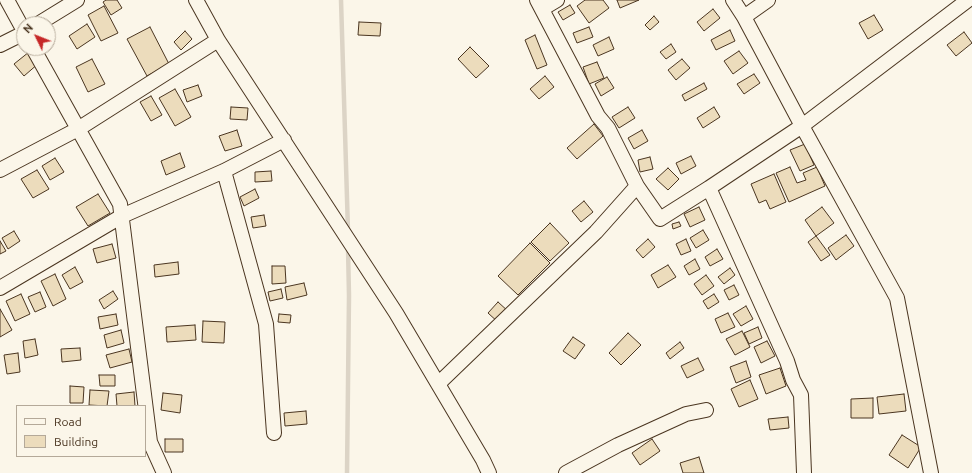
<!DOCTYPE html>
<style>
body{margin:0}
#map{position:relative;width:972px;height:473px;overflow:hidden;background:#fbf6e9;font-family:Ubuntu,sans-serif}
canvas{display:block}
.legend{position:absolute;left:16px;top:405px;width:130px;height:52px;box-sizing:border-box;background:#fbf6e9;border:1px solid #b4a999;margin:0;padding:5px 7px;list-style:none;font-size:12px;color:#4a3520}
.legend li{display:flex;align-items:center;gap:8px;height:20px}
.legend b{width:20px;border:1px solid #b4a999}
.north{position:absolute;left:16px;top:16px;width:40px;height:40px;box-sizing:border-box;background:#fbf6e9;border:1px solid #b4a999;border-radius:50%;rotate:313deg;font-size:11px;font-weight:700;line-height:16px;text-align:center;color:#4a3520}
.north::after{content:'';display:block;margin:auto;width:14px;height:18px;background:#c62828;clip-path:polygon(50% 0,100% 100%,50% 72%,0 100%)}
</style>
<div id="map">
<canvas width="972" height="473"></canvas>
<ul class="legend">
<li><b style="height:5px;background:#fbf6e9"></b>Road</li>
<li><b style="height:11px;background:#ecdcbc"></b>Building</li>
</ul>
<div class="north">N</div>
</div>
<script>
const g = document.querySelector('canvas').getContext('2d');
g.lineJoin = 'round';
const poly = rows => new Path2D(rows.map(r => 'M' + r).join(''));
function stroke(path, color, width, dash) { g.strokeStyle = color; g.lineWidth = width; g.lineCap = dash ? 'butt' : 'round'; g.setLineDash(dash || []); g.stroke(path); }
function paint(path, color) { g.fillStyle = color; g.fill(path, 'evenodd'); }
const stream = poly([
 [341,0,348,231],
 [347,473,349,296,348,247]
]);
const building = poly([
 [106,0,117,0,122,8,111,15,103,2,106,0],
 [585,0,603,0,609,8,589,23,577,6,585,0],
 [617,0,639,0,620,8,617,0],
 [570,5,575,13,563,20,558,12,570,5],
 [104,6,118,33,101,41,88,15,104,6],
 [713,9,720,18,704,31,697,22,713,9],
 [874,15,883,30,868,39,859,23,874,15],
 [654,16,659,22,650,30,645,25,654,16],
 [359,22,381,23,380,36,358,35,359,22],
 [87,24,95,37,77,49,69,36,87,24],
 [150,27,169,64,147,76,127,39,150,27],
 [589,27,593,37,577,43,573,33,589,27],
 [730,30,735,41,716,50,711,40,730,30],
 [185,31,192,39,181,50,174,42,185,31],
 [964,32,972,43,956,56,947,45,964,32],
 [535,35,547,65,537,69,525,40,535,35],
 [609,37,614,49,598,56,593,45,609,37],
 [671,44,676,52,666,59,660,52,671,44],
 [470,47,489,66,476,78,458,59,470,47],
 [739,51,748,63,733,74,724,61,739,51],
 [29,52,39,63,24,76,14,64,29,52],
 [92,59,105,84,88,92,76,67,92,59],
 [682,59,690,68,676,80,668,70,682,59],
 [597,62,604,78,589,84,583,67,597,62],
 [754,74,760,83,744,94,737,84,754,74],
 [545,76,554,87,539,99,530,89,545,76],
 [607,77,614,88,601,96,595,84,607,77],
 [704,83,707,89,685,101,682,95,704,83],
 [198,85,202,96,187,102,183,90,198,85],
 [175,89,191,117,175,126,159,98,175,89],
 [151,96,162,115,151,121,140,102,151,96],
 [231,107,248,108,247,120,230,119,231,107],
 [628,107,635,118,619,128,612,117,628,107],
 [714,107,720,117,703,128,697,118,714,107],
 [594,124,603,136,577,159,567,148,594,124],
 [237,130,242,146,225,151,219,136,237,130],
 [642,130,648,141,634,149,628,138,642,130],
 [805,144,814,165,800,171,790,150,805,144],
 [180,153,185,167,166,175,161,161,180,153],
 [691,156,696,166,681,174,676,163,691,156],
 [650,157,653,169,640,172,638,160,650,157],
 [55,158,64,172,50,180,42,166,55,158],
 [790,167,797,183,806,180,803,173,817,167,825,186,789,202,776,173,790,167],
 [668,168,679,179,668,190,656,179,668,168],
 [37,170,49,189,33,198,21,179,37,170],
 [271,171,272,181,255,182,255,172,271,171],
 [774,174,786,202,770,209,766,200,759,203,751,184,774,174],
 [255,189,259,198,244,206,240,197,255,189],
 [98,194,110,213,88,226,76,207,98,194],
 [584,201,593,212,581,222,572,211,584,201],
 [699,207,705,220,690,227,684,214,699,207],
 [822,207,834,223,816,236,805,220,822,207],
 [264,215,266,226,253,228,251,217,264,215],
 [679,222,681,226,673,229,672,224,679,222],
 [550,223,569,243,550,261,531,242,550,223],
 [703,230,709,240,696,248,690,238,703,230],
 [14,231,20,241,8,249,2,238,14,231],
 [846,235,854,246,836,260,828,248,846,235],
 [816,236,830,255,821,261,808,242,816,236],
 [648,239,655,247,643,258,636,250,648,239],
 [686,239,691,251,681,255,676,244,686,239],
 [0,241,6,251,0,254,0,241],
 [530,243,550,263,518,295,498,276,530,243],
 [112,244,116,258,97,263,93,249,112,244],
 [717,249,723,259,710,266,705,257,717,249],
 [695,259,700,269,689,275,684,266,695,259],
 [178,262,179,274,155,277,154,265,178,262],
 [668,265,676,277,658,288,651,275,668,265],
 [272,266,285,266,286,283,272,284,272,266],
 [75,267,83,282,70,289,62,275,75,267],
 [730,268,735,275,724,284,718,277,730,268],
 [55,274,66,299,53,306,41,281,55,274],
 [706,275,714,286,702,295,694,284,706,275],
 [304,283,307,295,287,300,285,287,304,283],
 [734,285,739,295,729,300,724,290,734,285],
 [281,289,283,298,270,301,268,292,281,289],
 [113,291,118,299,104,309,99,300,113,291],
 [40,292,46,307,35,312,28,297,40,292],
 [21,294,30,314,15,321,6,301,21,294],
 [714,294,719,302,708,309,703,301,714,294],
 [498,302,509,312,499,323,488,313,498,302],
 [746,306,753,319,741,326,733,314,746,306],
 [0,309,12,330,0,337,0,309],
 [728,313,735,327,721,333,715,319,728,313],
 [116,314,118,325,100,329,98,317,116,314],
 [279,314,291,315,290,323,278,322,279,314],
 [203,321,225,322,224,343,202,342,203,321],
 [195,325,196,340,167,342,166,327,195,325],
 [758,327,762,338,749,344,744,333,758,327],
 [121,330,124,343,107,348,104,335,121,330],
 [742,331,750,347,735,355,726,339,742,331],
 [628,333,641,345,621,365,609,353,628,333],
 [573,337,585,345,575,359,563,351,573,337],
 [35,339,38,355,25,358,23,341,35,339],
 [767,341,775,356,761,363,754,347,767,341],
 [680,342,684,348,670,359,666,353,680,342],
 [80,348,81,360,62,362,61,349,80,348],
 [129,349,132,362,110,368,106,355,129,349],
 [18,353,20,372,7,374,4,355,18,353],
 [698,358,704,370,687,378,681,366,698,358],
 [746,361,751,377,736,383,730,367,746,361],
 [780,368,786,386,766,394,759,375,780,368],
 [99,375,115,375,115,386,100,386,99,375],
 [750,380,758,399,739,407,731,389,750,380],
 [70,386,84,387,83,403,70,403,70,386],
 [90,390,109,391,107,406,89,405,90,390],
 [134,392,135,406,117,406,116,394,134,392],
 [163,393,182,395,180,413,161,410,163,393],
 [904,394,906,411,879,414,877,397,904,394],
 [873,398,873,418,851,418,851,399,873,398],
 [306,411,307,424,285,426,284,413,306,411],
 [788,417,789,428,770,430,768,419,788,417],
 [902,435,921,447,908,468,889,455,902,435],
 [165,439,183,439,183,452,165,452,165,439],
 [652,439,660,451,640,465,632,453,652,439],
 [699,457,704,473,683,473,680,463,699,457]
]);
const street = poly([
 [7,0,24,31],
 [196,0,218,40,396,313,483,460,489,473],
 [537,0,598,116,608,128,637,186,660,219,709,188,787,361,793,380,801,395,804,473],
 [733,0,744,17,768,0],
 [542,9,557,0],
 [744,17,802,126,897,298,931,473],
 [38,24,77,0],
 [0,45,24,33],
 [33,48,120,204,150,442,164,473],
 [0,170,78,129,218,40],
 [224,171,266,324,274,433],
 [709,188,802,126,968,0],
 [0,288,122,216,224,171,284,140],
 [438,384,596,232,637,186],
 [566,473,618,445,686,414,706,410]
]);
stroke(stream, '#dcd4c6', 4.5);
paint(building, '#ecdcbc');
stroke(building, '#4a3520', 1);
stroke(street, '#4a3520', 16);
stroke(street, '#fbf6e9', 14);
</script>
